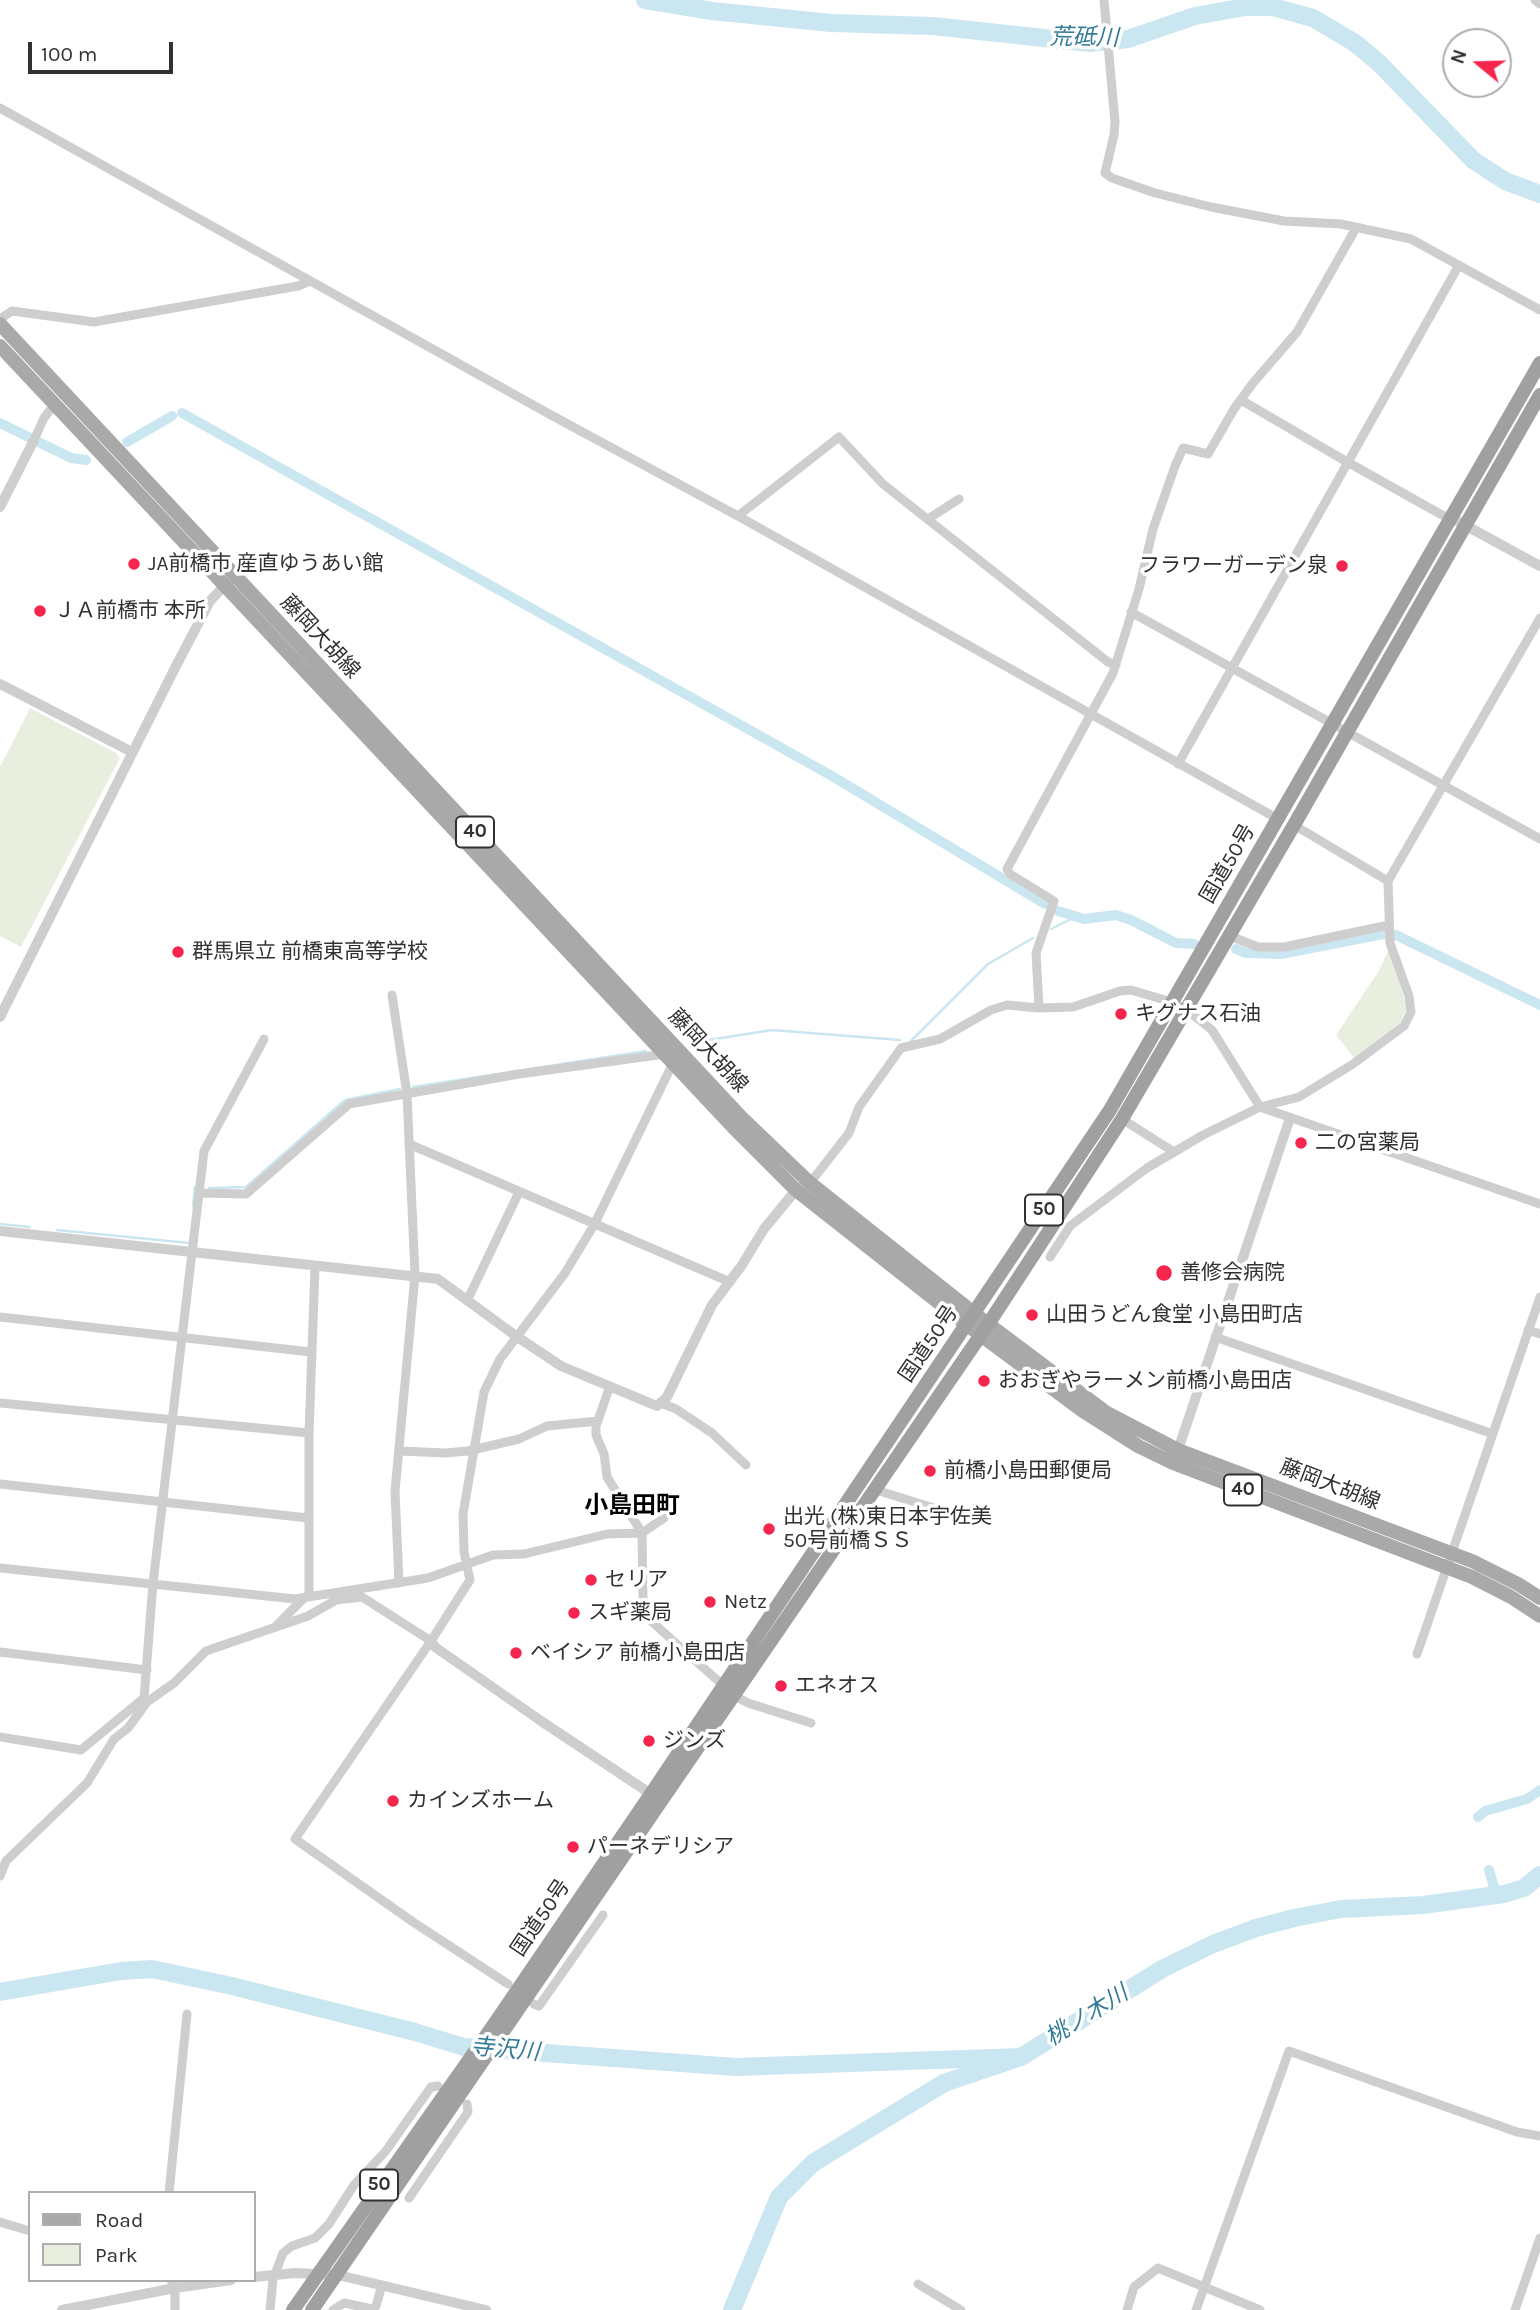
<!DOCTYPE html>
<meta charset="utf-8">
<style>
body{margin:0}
#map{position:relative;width:1540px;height:2310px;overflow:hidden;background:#fff;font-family:Karla,sans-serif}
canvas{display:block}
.legend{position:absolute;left:28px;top:2191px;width:228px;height:91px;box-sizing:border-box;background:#fff;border:2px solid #adadad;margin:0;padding:9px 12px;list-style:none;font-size:21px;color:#313131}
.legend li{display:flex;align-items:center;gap:14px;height:35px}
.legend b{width:35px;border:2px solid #adadad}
.north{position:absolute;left:1442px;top:28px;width:70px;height:70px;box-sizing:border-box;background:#fff;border:2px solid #adadad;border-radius:50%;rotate:289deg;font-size:19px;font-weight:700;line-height:28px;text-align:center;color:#313131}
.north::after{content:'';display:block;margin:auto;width:24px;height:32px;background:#f6254d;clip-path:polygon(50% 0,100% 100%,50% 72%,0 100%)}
.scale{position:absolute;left:28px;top:42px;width:145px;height:32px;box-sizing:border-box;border:4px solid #313131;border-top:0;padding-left:9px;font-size:21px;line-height:24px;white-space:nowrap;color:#313131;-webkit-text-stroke:5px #fff;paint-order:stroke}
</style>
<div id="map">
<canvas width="1540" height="2310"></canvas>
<ul class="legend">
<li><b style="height:9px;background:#a9a9a9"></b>Road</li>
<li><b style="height:19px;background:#e9efdf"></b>Park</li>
</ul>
<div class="north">N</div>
<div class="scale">100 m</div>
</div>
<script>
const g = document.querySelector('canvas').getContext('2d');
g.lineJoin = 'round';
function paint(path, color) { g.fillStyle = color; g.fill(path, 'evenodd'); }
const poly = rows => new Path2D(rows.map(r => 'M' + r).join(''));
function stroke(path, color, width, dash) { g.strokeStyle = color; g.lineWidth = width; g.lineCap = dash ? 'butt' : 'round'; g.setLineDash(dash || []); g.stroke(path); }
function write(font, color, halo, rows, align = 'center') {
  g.font = font + ' Karla,"Noto Sans JP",sans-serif'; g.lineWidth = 7; g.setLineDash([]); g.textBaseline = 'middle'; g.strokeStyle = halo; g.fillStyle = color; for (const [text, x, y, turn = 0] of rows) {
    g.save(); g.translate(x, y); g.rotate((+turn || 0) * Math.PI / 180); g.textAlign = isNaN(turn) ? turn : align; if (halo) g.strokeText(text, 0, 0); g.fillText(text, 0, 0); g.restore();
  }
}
const green = poly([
 [30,708,116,753,120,758,21,947,0,936,0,767],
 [1388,951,1392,954,1407,1009,1399,1024,1354,1058,1336,1035,1380,969]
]);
const stream = poly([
 [1051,929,1075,917],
 [911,1041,988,964,1033,938],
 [690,1043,772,1030,900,1040],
 [413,1087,646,1051],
 [209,1188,246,1187,345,1100,400,1089],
 [193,1206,195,1187],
 [0,1224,30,1227],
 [57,1230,189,1243]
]);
const canal = poly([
 [182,413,832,776,1045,904],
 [0,423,71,458,86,460],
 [127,442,172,416],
 [1058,911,1084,919,1116,915,1131,920,1176,943,1194,944],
 [1236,949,1246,953,1281,954,1383,934,1396,935,1540,1005],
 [1478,1817,1485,1811,1527,1799,1540,1790],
 [1489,1870,1496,1894]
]);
const river = poly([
 [645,0,712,11,831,23,933,26,1090,43,1128,39,1195,16,1245,7,1273,7,1313,18,1355,43,1379,63,1473,160,1505,181,1540,194],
 [0,1992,121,1971,152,1969,232,1986,415,2032,464,2047,736,2067,1021,2057],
 [732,2310,779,2197,813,2163,944,2083,1021,2057,1162,1969,1213,1944,1256,1928,1294,1918,1341,1909,1423,1905,1504,1894,1524,1888,1540,1875]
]);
const minor = poly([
 [1104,0,1115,122,1114,135,1105,173,1112,178,1155,193,1211,207,1284,221,1341,224,1411,239,1540,310],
 [1535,0,1540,4],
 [0,108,551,415,738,516,1278,819],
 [1356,228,1297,332,1253,383,1234,409,1208,454,1183,448,1175,466,1153,529,1139,589,1113,673,1007,869,1010,874,1054,901,1036,953,1039,1008,1073,1007,1120,991,1131,990,1172,1002,1187,1010,1212,1030,1260,1107,1540,1204],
 [0,319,12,311,94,322,298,286,310,281],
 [1241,400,1342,459,1442,515,1452,518],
 [33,442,44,418,54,405],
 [738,516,839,437,883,484,1108,662,1116,665],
 [928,519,959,499],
 [1131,612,1540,839],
 [1178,764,1459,265],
 [1294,825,1388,881],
 [1230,936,1258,947,1284,947,1389,925],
 [392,995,407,1094,415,1275,395,1491,399,1583],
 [1122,1119,1174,1152],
 [409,1144,730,1282],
 [810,1183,849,1133,859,1107,901,1048,940,1039,991,1010,1007,1005,1039,1008],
 [201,1193,246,1194,349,1104,519,1074,665,1054],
 [1050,1257,1070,1226,1147,1168,1203,1135,1260,1107,1299,1097,1353,1064,1404,1026,1411,1012,1409,996,1390,943,1388,881,1540,618],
 [467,1301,519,1192],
 [0,1317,311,1352],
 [1528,1330,1540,1334],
 [1215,1337,1493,1434],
 [610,1386,596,1426,596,1435,604,1454,607,1477,642,1533,643,1602,651,1621,735,1696,748,1703,811,1723],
 [0,1403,309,1433],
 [661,1403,676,1409,712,1433,746,1465],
 [400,1451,445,1453,468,1451,519,1439,547,1426,598,1421],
 [0,1484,308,1518],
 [876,1490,953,1514],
 [0,1568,295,1599,428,1578,493,1555,524,1554,607,1534,642,1533,664,1518],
 [309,1595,309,1433,315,1267],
 [277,1625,304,1598],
 [0,1652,147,1670],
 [1417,1654,1540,1297],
 [0,1737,81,1750,144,1698,153,1583,204,1151,264,1039],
 [0,1876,6,1861,87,1783,114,1739,128,1728,147,1702,174,1683,206,1651,308,1616,336,1600,362,1597,431,1641],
 [508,1984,413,1922,295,1839,431,1641,470,1580,464,1552,463,1514,484,1392,500,1359,565,1273,594,1225,673,1063],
 [534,2004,539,2006,603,1915],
 [169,2193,187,2014],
 [409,2198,468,2112,467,2104],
 [0,2222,30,2231],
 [171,2280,175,2288,175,2310],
 [918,2284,961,2310],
 [270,2310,273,2279,283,2253,292,2246,315,2238,329,2224,354,2185,385,2152,431,2087,438,2086],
 [333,2310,344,2303,372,2309,376,2306,382,2285],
 [1127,2310,1134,2287,1158,2268,1260,2310],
 [1196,2310,1289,2051,1517,2132,1540,2136],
 [1515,2310,1540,2238]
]);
const tertiary = poly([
 [0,507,33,442],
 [1452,518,1540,566],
 [0,684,132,752],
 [0,1017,176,666,210,601,229,581],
 [0,1231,438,1279,516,1336,561,1366,657,1406,667,1397,712,1305,742,1265,764,1229,796,1190,801,1187],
 [1178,1450,1290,1118],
 [431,1641,435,1647,541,1721,651,1794],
 [254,2277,295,2273,338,2275,486,2310],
 [62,2310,175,2288,231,2280]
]);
const primary = poly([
 [0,324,742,1118,810,1183,975,1314,1107,1413,1178,1450,1472,1561,1518,1584,1540,1598],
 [0,346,733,1127,796,1190,967,1325,1080,1409,1138,1446,1173,1463,1472,1577,1511,1597,1540,1616]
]);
const trunk = poly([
 [293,2310,495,2023,651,1794,1110,1110,1540,363],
 [312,2310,989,1323,1122,1119,1294,825,1540,395]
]);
const markers = [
 [134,564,7,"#f6254d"],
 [1342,566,7,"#f6254d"],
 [40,611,7,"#f6254d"],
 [178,952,7,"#f6254d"],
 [1121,1014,7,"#f6254d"],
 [1301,1143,7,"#f6254d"],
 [1164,1273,9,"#f6254d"],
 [1032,1315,7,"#f6254d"],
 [984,1381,7,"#f6254d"],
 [930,1471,7,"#f6254d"],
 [769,1529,7,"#f6254d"],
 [591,1580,7,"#f6254d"],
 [710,1602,7,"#f6254d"],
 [574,1613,7,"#f6254d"],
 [516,1653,7,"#f6254d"],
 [781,1686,7,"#f6254d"],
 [649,1741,7,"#f6254d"],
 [393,1801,7,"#f6254d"],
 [573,1847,7,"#f6254d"]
];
const shields = [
 [475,832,38],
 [1044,1210,38],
 [1243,1490,38],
 [379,2185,38]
];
const shieldNames = [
 ["40",475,832],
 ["50",1044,1210],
 ["40",1243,1490],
 ["50",379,2185]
];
const poiNames = [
 ["JA前橋市 産直ゆうあい館",148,564],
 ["フラワーガーデン泉",1328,566,"right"],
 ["ＪＡ前橋市 本所",54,611],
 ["群馬県立 前橋東高等学校",192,952],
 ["キグナス石油",1135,1014],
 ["二の宮薬局",1315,1143],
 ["善修会病院",1180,1273],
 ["山田うどん食堂 小島田町店",1046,1315],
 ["おおぎやラーメン前橋小島田店",998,1381],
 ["前橋小島田郵便局",944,1471],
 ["出光 (株)東日本宇佐美",783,1517],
 ["50号前橋ＳＳ",783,1541],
 ["セリア",605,1580],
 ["Netz",724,1602],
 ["スギ薬局",588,1613],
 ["ベイシア 前橋小島田店",530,1653],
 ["エネオス",795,1686],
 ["ジンズ",663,1741],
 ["カインズホーム",407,1801],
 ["パーネデリシア",587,1847]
];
const streetNames = [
 ["藤岡大胡線",320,637,47],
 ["国道50号",1228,864,-60],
 ["藤岡大胡線",708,1051,47],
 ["国道50号",929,1344,-56],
 ["藤岡大胡線",1330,1485,21],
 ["国道50号",541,1918,-56]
];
const waterNames = [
 ["荒砥川",1084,38,1],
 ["桃ノ木川",1087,2016,-32],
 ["寺沢川",505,2050,5]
];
const quarterNames = [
 ["小島田町",632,1506]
];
paint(green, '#e9efdf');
stroke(stream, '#cae6f0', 2.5);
stroke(canal, '#cae6f0', 10);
stroke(river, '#cae6f0', 18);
stroke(minor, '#cecece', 9);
stroke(tertiary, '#cecece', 10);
stroke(primary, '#a9a9a9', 14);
stroke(trunk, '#a0a0a0', 14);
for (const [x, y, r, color] of markers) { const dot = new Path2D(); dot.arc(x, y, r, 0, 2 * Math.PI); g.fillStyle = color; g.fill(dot); stroke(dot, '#fff', 2.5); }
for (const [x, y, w] of shields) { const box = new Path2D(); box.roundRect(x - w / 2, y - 15.5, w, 31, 5); g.fillStyle = '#fff'; g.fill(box); stroke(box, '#313131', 2); }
write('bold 19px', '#313131', null, shieldNames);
write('21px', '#313131', '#fff', poiNames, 'left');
write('21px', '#313131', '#fff', streetNames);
write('italic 23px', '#347b96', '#fff', waterNames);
write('bold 24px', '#000', '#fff', quarterNames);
</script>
